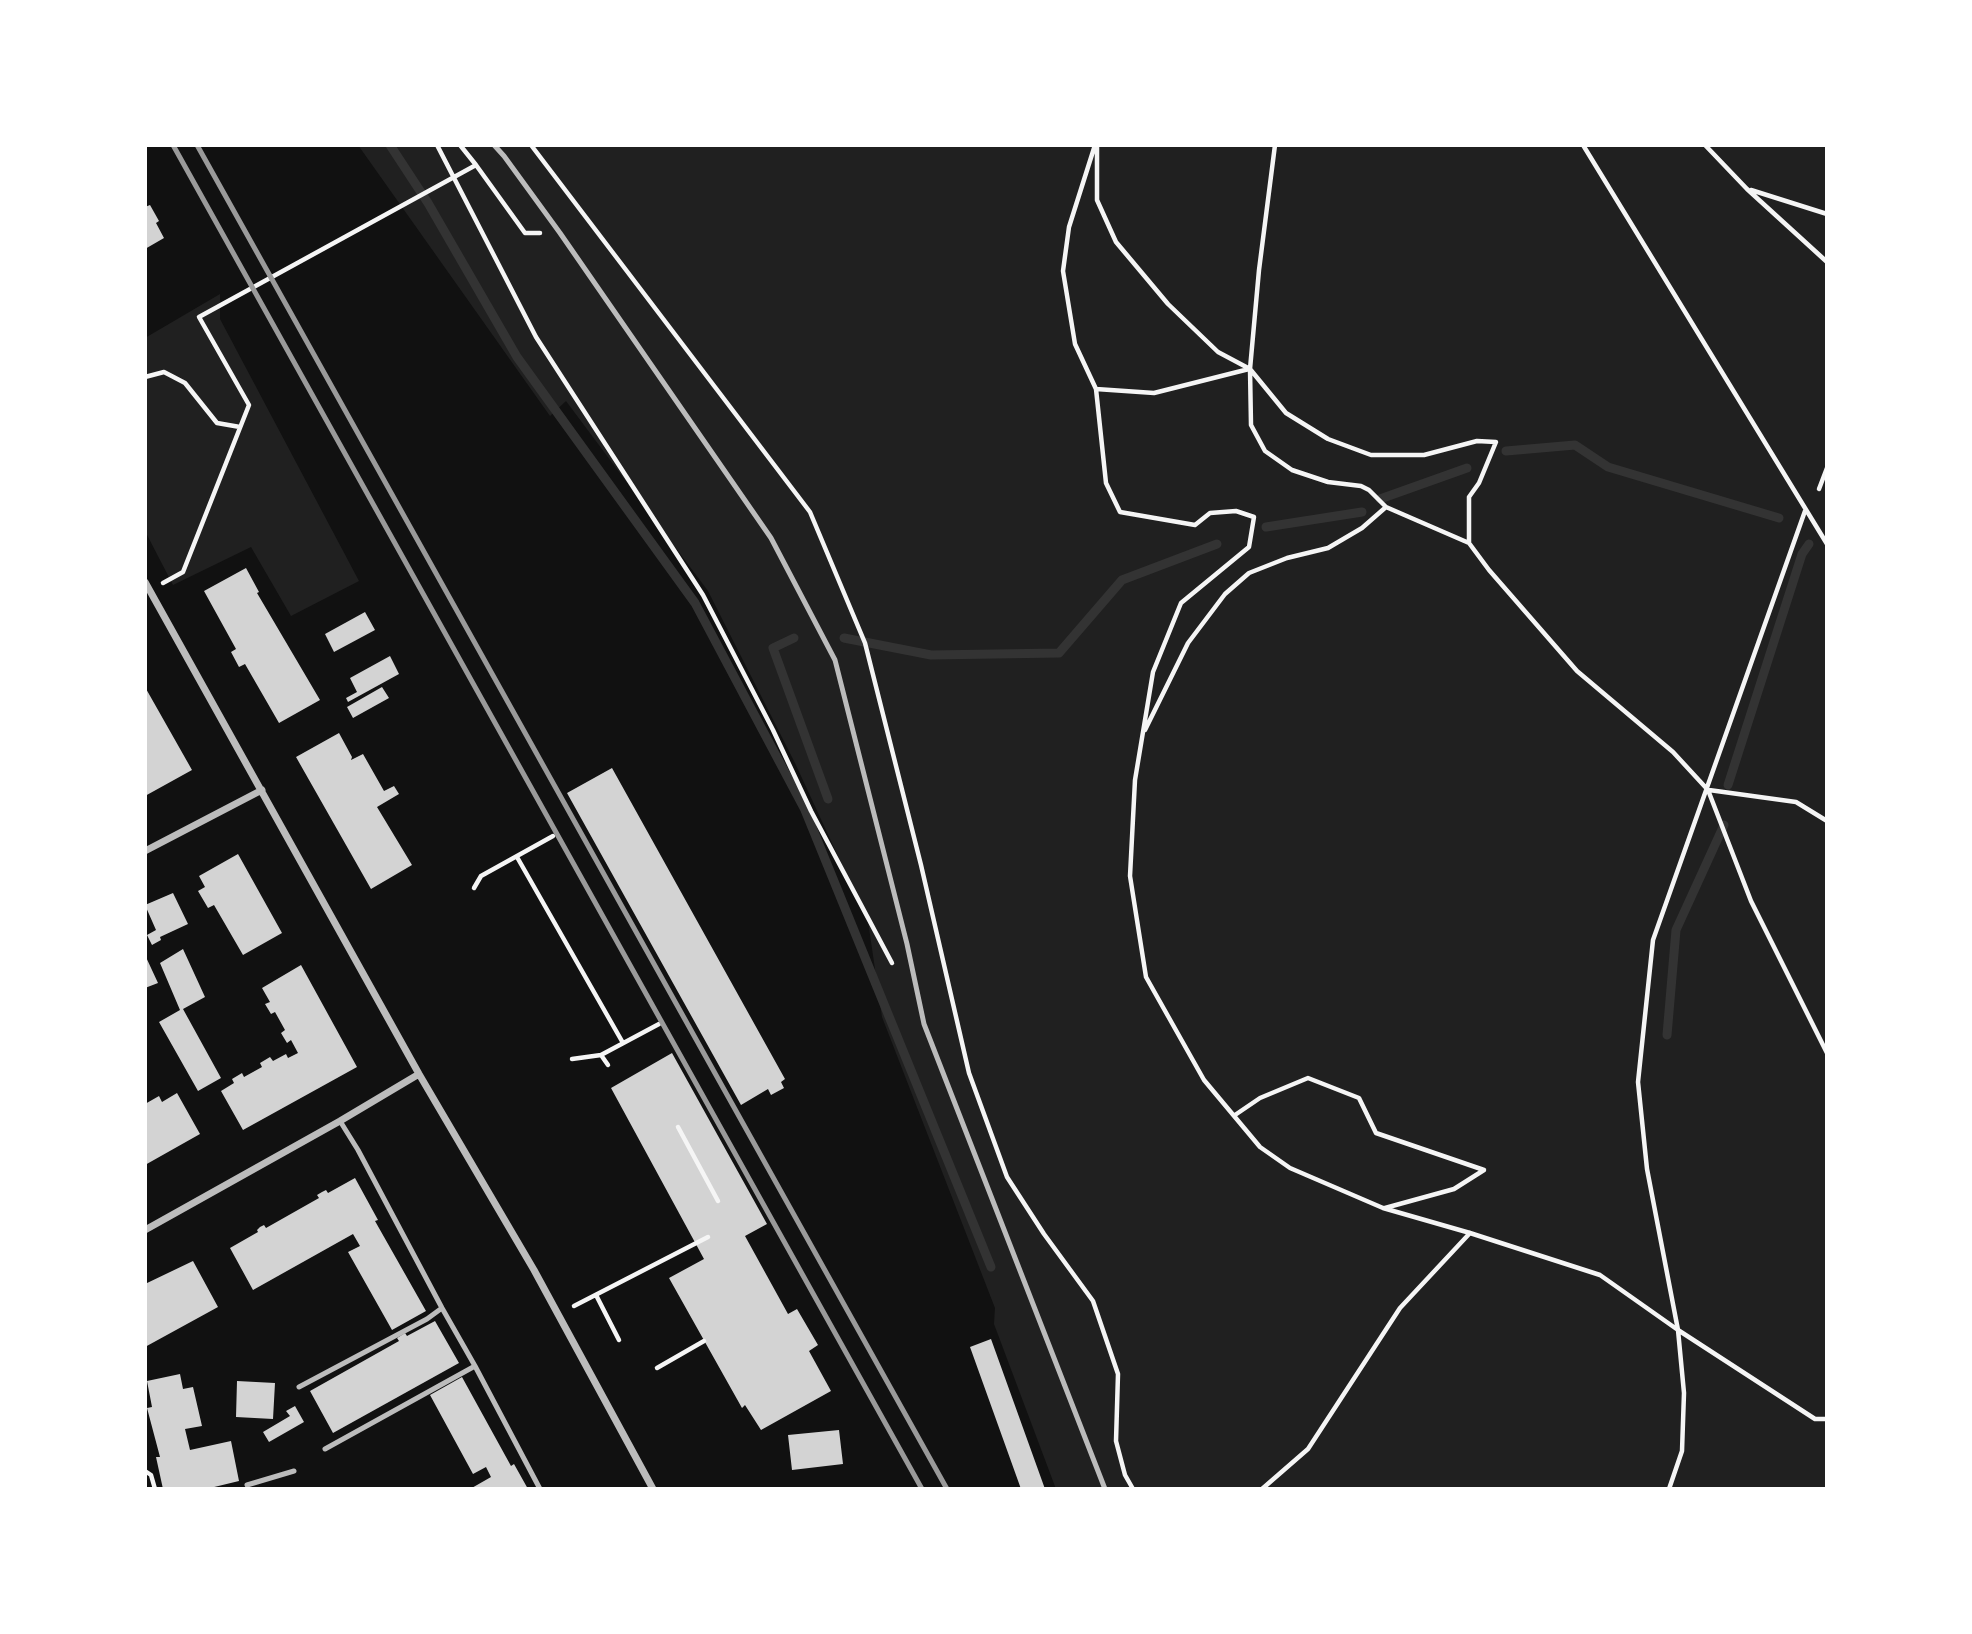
<!DOCTYPE html>
<style>
body{margin:0}
#map{position:relative;width:1972px;height:1634px;overflow:hidden;background:#111;font-family:"Roboto Condensed",sans-serif}
canvas{display:block}
.frame{position:absolute;inset:0;border:147px solid #fff;pointer-events:none}
</style>
<div id="map">
<canvas width="1972" height="1634"></canvas>
<div class="frame"></div>
</div>
<script>
const g = document.querySelector('canvas').getContext('2d');
g.lineJoin = 'round';
function paint(path, color) { g.fillStyle = color; g.fill(path, 'evenodd'); }
const poly = rows => new Path2D(rows.map(r => 'M' + r).join(''));
function stroke(path, color, width, dash) { g.strokeStyle = color; g.lineWidth = width; g.lineCap = dash ? 'butt' : 'round'; g.setLineDash(dash || []); g.stroke(path); }
const green = poly([
 [358,145,1827,145,1827,1489,1056,1489,994,1324,995,1308,882,1017,868,921,795,763,708,591,566,401,550,416],
 [220,294,220,319,359,581,291,616,251,547,173,585,145,531,145,338]
]);
const stream = poly([
 [390,145,428,203,517,357,695,603,805,810,991,1267],
 [1506,451,1575,445,1608,467,1779,518],
 [1380,499,1467,468],
 [1266,527,1362,512],
 [794,638,773,648,828,799],
 [844,638,931,655,1059,653,1122,580,1217,544],
 [1728,785,1802,554,1809,544],
 [1667,1035,1676,930,1724,825]
]);
const building = poly([
 [150,205,159,221,156,223,164,238,145,249,145,207],
 [246,568,259,592,257,593,320,700,279,723,245,664,239,667,231,652,236,649,204,591],
 [365,612,375,630,334,652,325,634],
 [390,656,399,674,348,702,346,698,357,692,350,678],
 [145,687,192,770,145,796],
 [382,687,389,698,353,718,347,707],
 [339,733,352,757,351,760,363,754,384,791,394,786,399,794,377,807,412,865,371,889,296,757],
 [612,768,785,1079,781,1082,784,1088,771,1095,768,1089,741,1105,567,793],
 [238,854,282,933,243,955,214,905,208,908,198,891,205,887,199,876],
 [173,893,188,924,160,937,161,940,152,945,147,935,156,930,145,905],
 [183,949,205,997,183,1009,221,1078,198,1091,159,1022,180,1010,160,963],
 [145,955,158,983,145,988],
 [301,965,357,1067,243,1130,221,1091,234,1083,232,1079,242,1073,244,1077,262,1067,260,1063,270,1057,273,1061,286,1054,288,1058,298,1053,291,1040,287,1043,281,1033,285,1030,275,1012,271,1014,265,1004,270,1002,262,988],
 [672,1053,767,1224,745,1236,788,1314,797,1309,818,1345,809,1351,831,1391,761,1430,745,1405,742,1408,669,1278,704,1259,611,1088],
 [177,1093,200,1134,145,1165,145,1104,159,1096,162,1102],
 [355,1178,378,1220,375,1221,426,1311,392,1330,348,1252,360,1246,353,1234,253,1290,230,1248,258,1232,257,1230,260,1227,264,1225,266,1228,319,1198,317,1195,322,1192,326,1190,328,1193],
 [193,1261,218,1307,145,1347,145,1284],
 [435,1321,459,1363,333,1433,310,1391,399,1341,397,1338,405,1333,407,1336],
 [991,1339,1045,1489,1021,1489,970,1347],
 [180,1374,183,1389,193,1387,202,1426,185,1429,190,1450,231,1441,239,1481,206,1489,163,1489,156,1457,160,1457,147,1408,152,1407,147,1381],
 [462,1377,511,1466,514,1464,528,1489,470,1489,491,1477,486,1467,473,1474,430,1395],
 [237,1381,275,1383,273,1419,236,1417],
 [295,1406,304,1422,269,1442,263,1432,290,1416,286,1411],
 [839,1430,843,1464,792,1470,788,1435]
]);
const path = poly([
 [437,145,536,337,703,595,773,730,811,811,892,963],
 [460,145,476,165],
 [531,145,810,512,865,643,921,865,969,1073,1007,1177,1044,1234,1093,1301,1118,1374,1116,1441,1125,1475,1133,1489],
 [1095,145,1069,227,1063,271,1075,344,1096,389,1106,483,1120,512,1195,525,1210,513,1236,511,1254,517,1249,547,1181,603,1153,672,1135,780,1130,876,1146,977,1204,1080,1260,1147,1290,1168,1383,1208,1470,1233,1600,1275,1678,1330,1815,1419,1827,1419],
 [1097,145,1097,200,1116,242,1168,304,1218,352,1250,369,1286,413,1328,439,1371,455,1424,455,1477,441,1496,442,1479,483,1469,497,1469,543,1489,570,1577,671,1673,752,1708,790,1751,901,1827,1053],
 [1583,145,1827,544],
 [1705,145,1747,189,1827,262],
 [1751,190,1827,214],
 [145,377,164,372,185,383,217,423,240,427],
 [1096,389,1154,393,1249,369],
 [1819,489,1827,468],
 [1386,507,1469,543],
 [163,583,183,572,249,405,199,317,476,165,525,233,540,233],
 [1145,730,1188,643,1225,594,1249,573,1287,558,1328,548,1362,528,1386,507,1369,490,1361,486,1328,482,1292,470,1265,451,1251,425,1250,369,1259,270,1275,145],
 [1709,790,1796,802,1827,821],
 [517,857,623,1043],
 [474,888,481,876,553,836],
 [601,1055,608,1065],
 [572,1059,601,1055,659,1024],
 [1235,1115,1260,1098,1308,1078,1359,1098,1376,1133,1484,1170,1454,1189,1385,1208],
 [678,1127,718,1201],
 [596,1295,619,1340],
 [574,1306,708,1237],
 [657,1368,704,1341],
 [145,1471,151,1475,155,1489],
 [1262,1489,1308,1449,1400,1308,1470,1233],
 [1669,1489,1682,1451,1684,1393,1678,1330,1647,1169,1638,1082,1653,940,1805,511]
]);
const service = poly([
 [494,145,504,156,560,233,771,538,835,660,907,944,924,1024,1105,1489],
 [340,1121,358,1150,442,1308,475,1366,540,1489],
 [299,1387,427,1319,442,1308],
 [325,1449,475,1366],
 [247,1485,294,1471]
]);
const minor = poly([
 [145,582,419,1074,534,1270,653,1489],
 [145,851,262,790],
 [145,1230,340,1121,419,1074]
]);
const rail = poly([
 [173,145,922,1489],
 [197,145,947,1489]
]);
paint(green, '#202020');
stroke(stream, '#333', 9);
paint(building, '#d3d3d3');
stroke(path, '#f5f5f5', 4.5);
stroke(service, '#bcbcbc', 5);
stroke(minor, '#bcbcbc', 7);
stroke(rail, '#9a9a9a', 5);
</script>
